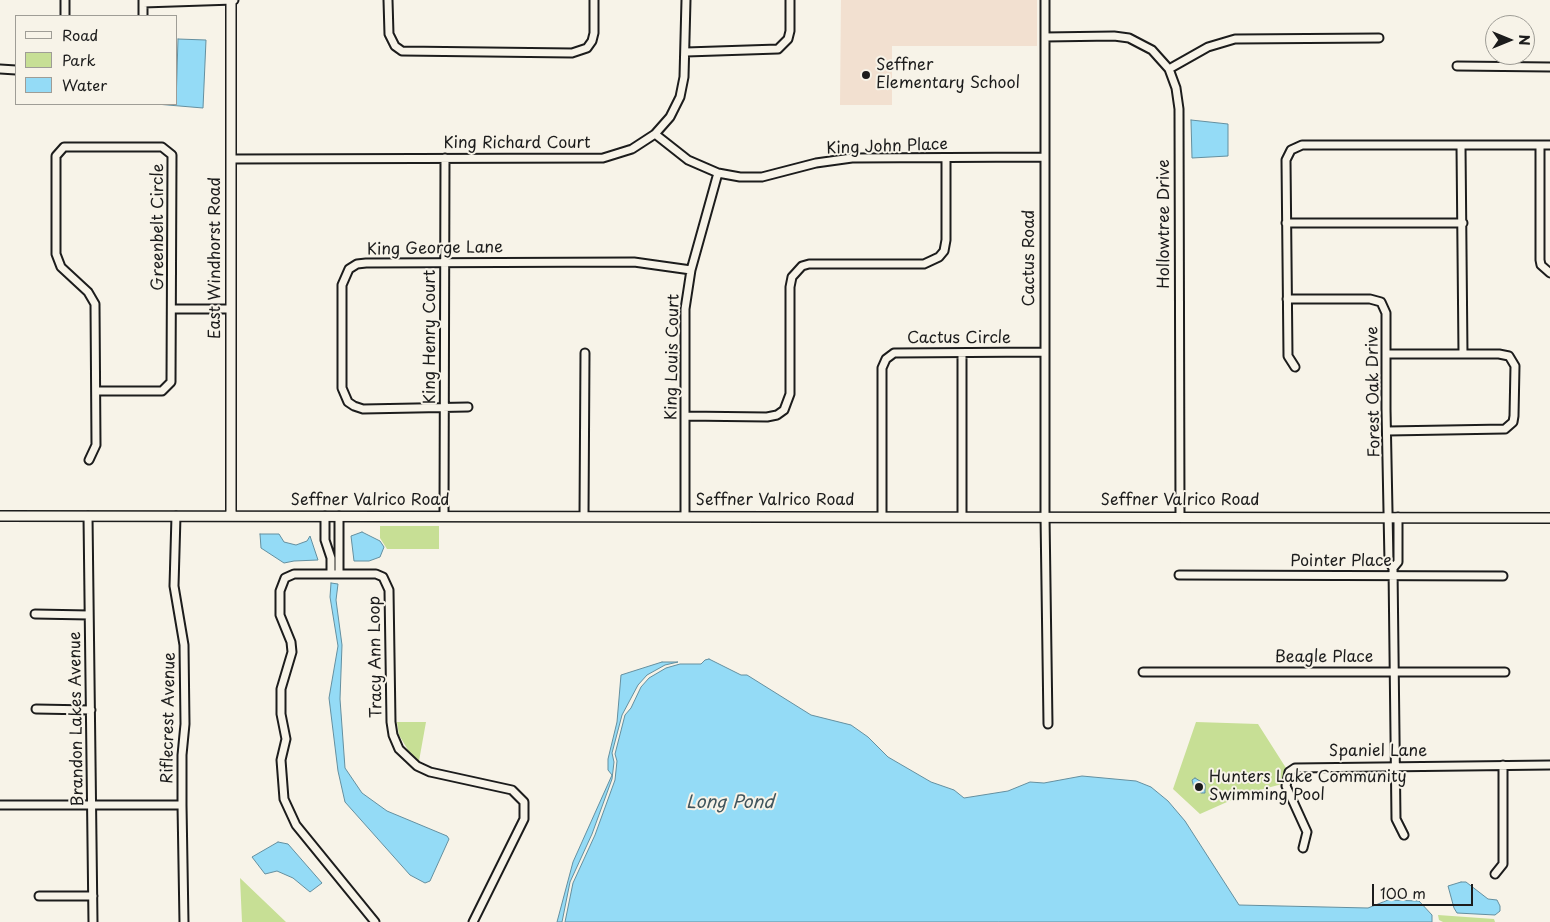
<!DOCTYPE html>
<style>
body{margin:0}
#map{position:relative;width:1550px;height:922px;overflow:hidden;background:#f7f3e8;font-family:"Playpen Sans",sans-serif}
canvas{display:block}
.legend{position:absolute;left:15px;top:15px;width:162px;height:90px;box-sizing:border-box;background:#f7f3e8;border:1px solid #9f9d96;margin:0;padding:6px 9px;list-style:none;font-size:15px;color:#1c1c1c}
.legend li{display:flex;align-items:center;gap:10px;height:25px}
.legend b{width:25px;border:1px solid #9f9d96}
.north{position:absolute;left:1485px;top:15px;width:50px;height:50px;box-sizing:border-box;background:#f7f3e8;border:1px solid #9f9d96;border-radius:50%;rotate:90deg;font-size:14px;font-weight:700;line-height:20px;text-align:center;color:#1c1c1c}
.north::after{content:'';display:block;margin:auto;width:18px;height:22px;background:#1c1c1c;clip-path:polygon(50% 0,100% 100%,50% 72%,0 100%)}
.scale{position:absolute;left:1372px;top:884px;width:101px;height:22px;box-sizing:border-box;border:2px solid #1c1c1c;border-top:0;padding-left:6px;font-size:15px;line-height:18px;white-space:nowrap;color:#1c1c1c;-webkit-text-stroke:4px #f7f3e8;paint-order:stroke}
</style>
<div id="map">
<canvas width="1550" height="922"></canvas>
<ul class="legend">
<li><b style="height:6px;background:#f7f3e8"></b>Road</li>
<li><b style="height:14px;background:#c7df95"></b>Park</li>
<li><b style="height:14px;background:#94dbf6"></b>Water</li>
</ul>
<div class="north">N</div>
<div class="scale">100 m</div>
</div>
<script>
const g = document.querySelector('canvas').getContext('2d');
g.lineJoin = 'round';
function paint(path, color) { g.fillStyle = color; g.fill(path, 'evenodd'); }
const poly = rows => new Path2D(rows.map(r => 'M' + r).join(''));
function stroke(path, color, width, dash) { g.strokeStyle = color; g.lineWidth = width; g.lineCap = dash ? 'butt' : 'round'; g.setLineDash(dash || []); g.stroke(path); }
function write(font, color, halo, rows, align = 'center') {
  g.font = font + ' "Playpen Sans",sans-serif'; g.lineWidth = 4; g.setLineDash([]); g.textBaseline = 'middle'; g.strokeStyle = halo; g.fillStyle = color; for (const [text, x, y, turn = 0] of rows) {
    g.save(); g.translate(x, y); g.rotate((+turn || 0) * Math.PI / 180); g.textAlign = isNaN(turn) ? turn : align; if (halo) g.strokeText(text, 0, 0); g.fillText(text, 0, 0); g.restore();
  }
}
const built = poly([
 [841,0,1037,0,1037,46,892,46,892,105,840,105]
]);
const green = poly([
 [380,526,439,526,439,549,387,549,380,538],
 [397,722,426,722,419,761,408,750,399,735],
 [1196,722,1258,724,1286,768,1282,784,1245,794,1200,814,1173,789],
 [240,878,286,922,242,922],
 [1438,915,1494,919,1495,922,1443,922,1439,920]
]);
const water = poly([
 [178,39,206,40,203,108,156,104,176,104,178,39],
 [1191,120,1228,124,1228,156,1192,158,1191,120],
 [362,532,380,541,384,547,380,557,369,561,354,561,351,536,362,532],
 [260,534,279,534,284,542,296,545,307,541,310,536,318,560,294,561,284,563,261,548,260,534],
 [331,583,338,584,336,600,342,645,340,699,345,768,362,793,387,811,447,836,449,839,430,881,425,883,410,875,345,802,338,771,329,698,338,646,330,597,331,583],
 [709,659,741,675,747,675,811,715,851,725,868,737,888,757,931,782,954,790,964,798,1008,791,1030,782,1044,783,1082,776,1136,781,1151,787,1168,801,1185,821,1239,905,1368,908,1388,900,1419,901,1432,915,1432,922,565,922,573,883,595,835,615,780,617,761,615,754,625,715,631,708,641,687,649,678,666,668,680,664,701,664,705,660,709,659],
 [662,662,678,662,665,665,647,675,638,685,622,715,612,753,614,762,612,779,592,834,570,882,562,922,557,922,573,862,612,775,608,770,608,759,617,722,621,675,662,662],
 [1195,778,1205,784,1205,793,1201,793,1194,788,1192,780,1195,778],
 [278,842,288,844,322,883,310,892,293,878,277,871,265,874,252,857,278,842],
 [1461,882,1466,882,1488,899,1497,900,1500,906,1500,911,1495,915,1457,913,1454,908,1448,886,1461,882]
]);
const minor = poly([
 [388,0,389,34,395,46,402,51,572,53,587,48,592,41,594,33,594,0],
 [1045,0,1045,516,1048,724],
 [143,3,234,0],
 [65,16,65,0],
 [143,16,143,0],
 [1045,37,1114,36,1129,38,1152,50,1169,69,1176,88,1179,109,1180,516],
 [686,52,778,49,788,39,790,31,790,0],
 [1457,66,1550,67],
 [0,69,16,70],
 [1169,69,1208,47,1235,39,1379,38],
 [655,134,688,160,718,173,740,177,762,177,816,163,852,158,1044,157],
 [1540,145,1540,260,1541,265,1550,273],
 [1461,146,1463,354],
 [231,159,603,158,632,149,655,134,670,117,680,97,684,77,686,0],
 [1286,223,1463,223],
 [1287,299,1370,299,1381,302,1386,313,1386,409,1389,562,1393,568,1396,819,1404,835],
 [173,309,230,309],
 [962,353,962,517],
 [1386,354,1499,354,1509,356,1515,366,1514,416,1513,422,1505,429,1388,431],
 [1295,367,1288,356,1286,160,1291,150,1302,145,1550,145],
 [468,407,363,409,354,406,348,402,342,388,342,285,349,269,357,264,366,263,634,262,691,270],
 [685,416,767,417,777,415,784,410,790,394,790,287,792,277,802,266,809,264,924,264,939,257,944,251,946,240,946,158],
 [89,460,96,445,95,304,88,292,61,267,56,254,56,156,64,147,162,147,172,155,171,382,162,391,96,391],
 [88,516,93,922],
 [176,516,174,586,184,645,185,724,182,755,182,805,184,922],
 [325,516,325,540,331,558,331,574],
 [339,516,339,574],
 [444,516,445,158],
 [584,516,585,353],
 [685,516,685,309,691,270,718,173],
 [882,517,882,368,886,359,894,353,1044,352],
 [1393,568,1398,562,1398,517],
 [1179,575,1503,576],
 [35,614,89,615],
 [1143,672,1505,672],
 [36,709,91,710],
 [0,805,182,805],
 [1303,848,1307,832,1286,786,1289,772,1295,768,1550,765],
 [1495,874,1503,864,1503,765],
 [39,896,93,896],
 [375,922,296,825,284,799,281,760,286,739,281,714,281,689,292,652,291,642,280,615,280,591,285,578,294,574,376,574,383,577,389,590,391,722,393,735,399,749,417,766,430,772,512,790,524,802,524,819,473,922]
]);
const tertiary = poly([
 [0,516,1550,518],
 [231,516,231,0]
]);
const markers = [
 [866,75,5,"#1c1c1c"],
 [1199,787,5,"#1c1c1c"]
];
const poiNames = [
 ["Seffner",876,66],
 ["Elementary School",876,84],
 ["Hunters Lake Community",1209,778],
 ["Swimming Pool",1209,796]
];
const streetNames = [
 ["King Richard Court",517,144],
 ["King John Place",887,147,-2],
 ["Hollowtree Drive",1165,224,-90],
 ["Greenbelt Circle",159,227,-90],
 ["King George Lane",435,249,-1],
 ["East Windhorst Road",216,258,-90],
 ["Cactus Road",1030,258,-90],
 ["King Henry Court",431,337,-90],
 ["Cactus Circle",959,339],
 ["King Louis Court",673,357,-89],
 ["Forest Oak Drive",1374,392,-91],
 ["Seffner Valrico Road",370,501],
 ["Seffner Valrico Road",775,501],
 ["Seffner Valrico Road",1180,501],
 ["Pointer Place",1341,562],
 ["Tracy Ann Loop",376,657,-91],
 ["Beagle Place",1324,658],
 ["Riflecrest Avenue",169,718,-89],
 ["Brandon Lakes Avenue",77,719,-91],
 ["Spaniel Lane",1378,752]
];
const waterNames = [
 ["Long Pond",730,803]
];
paint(built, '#f2e0d0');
paint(green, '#c7df95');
paint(water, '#94dbf6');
stroke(water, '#648f9f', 1);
stroke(minor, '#1c1c1c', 11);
stroke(tertiary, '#1c1c1c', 12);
stroke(minor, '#f7f3e8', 7);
stroke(tertiary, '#f7f3e8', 9);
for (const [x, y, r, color] of markers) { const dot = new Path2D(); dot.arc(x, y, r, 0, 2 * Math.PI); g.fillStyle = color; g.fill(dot); stroke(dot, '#f7f3e8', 2); }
write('16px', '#1c1c1c', '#f7f3e8', poiNames, 'left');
write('16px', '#1c1c1c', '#f7f3e8', streetNames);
write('italic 18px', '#40555d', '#f7f3e8', waterNames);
</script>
